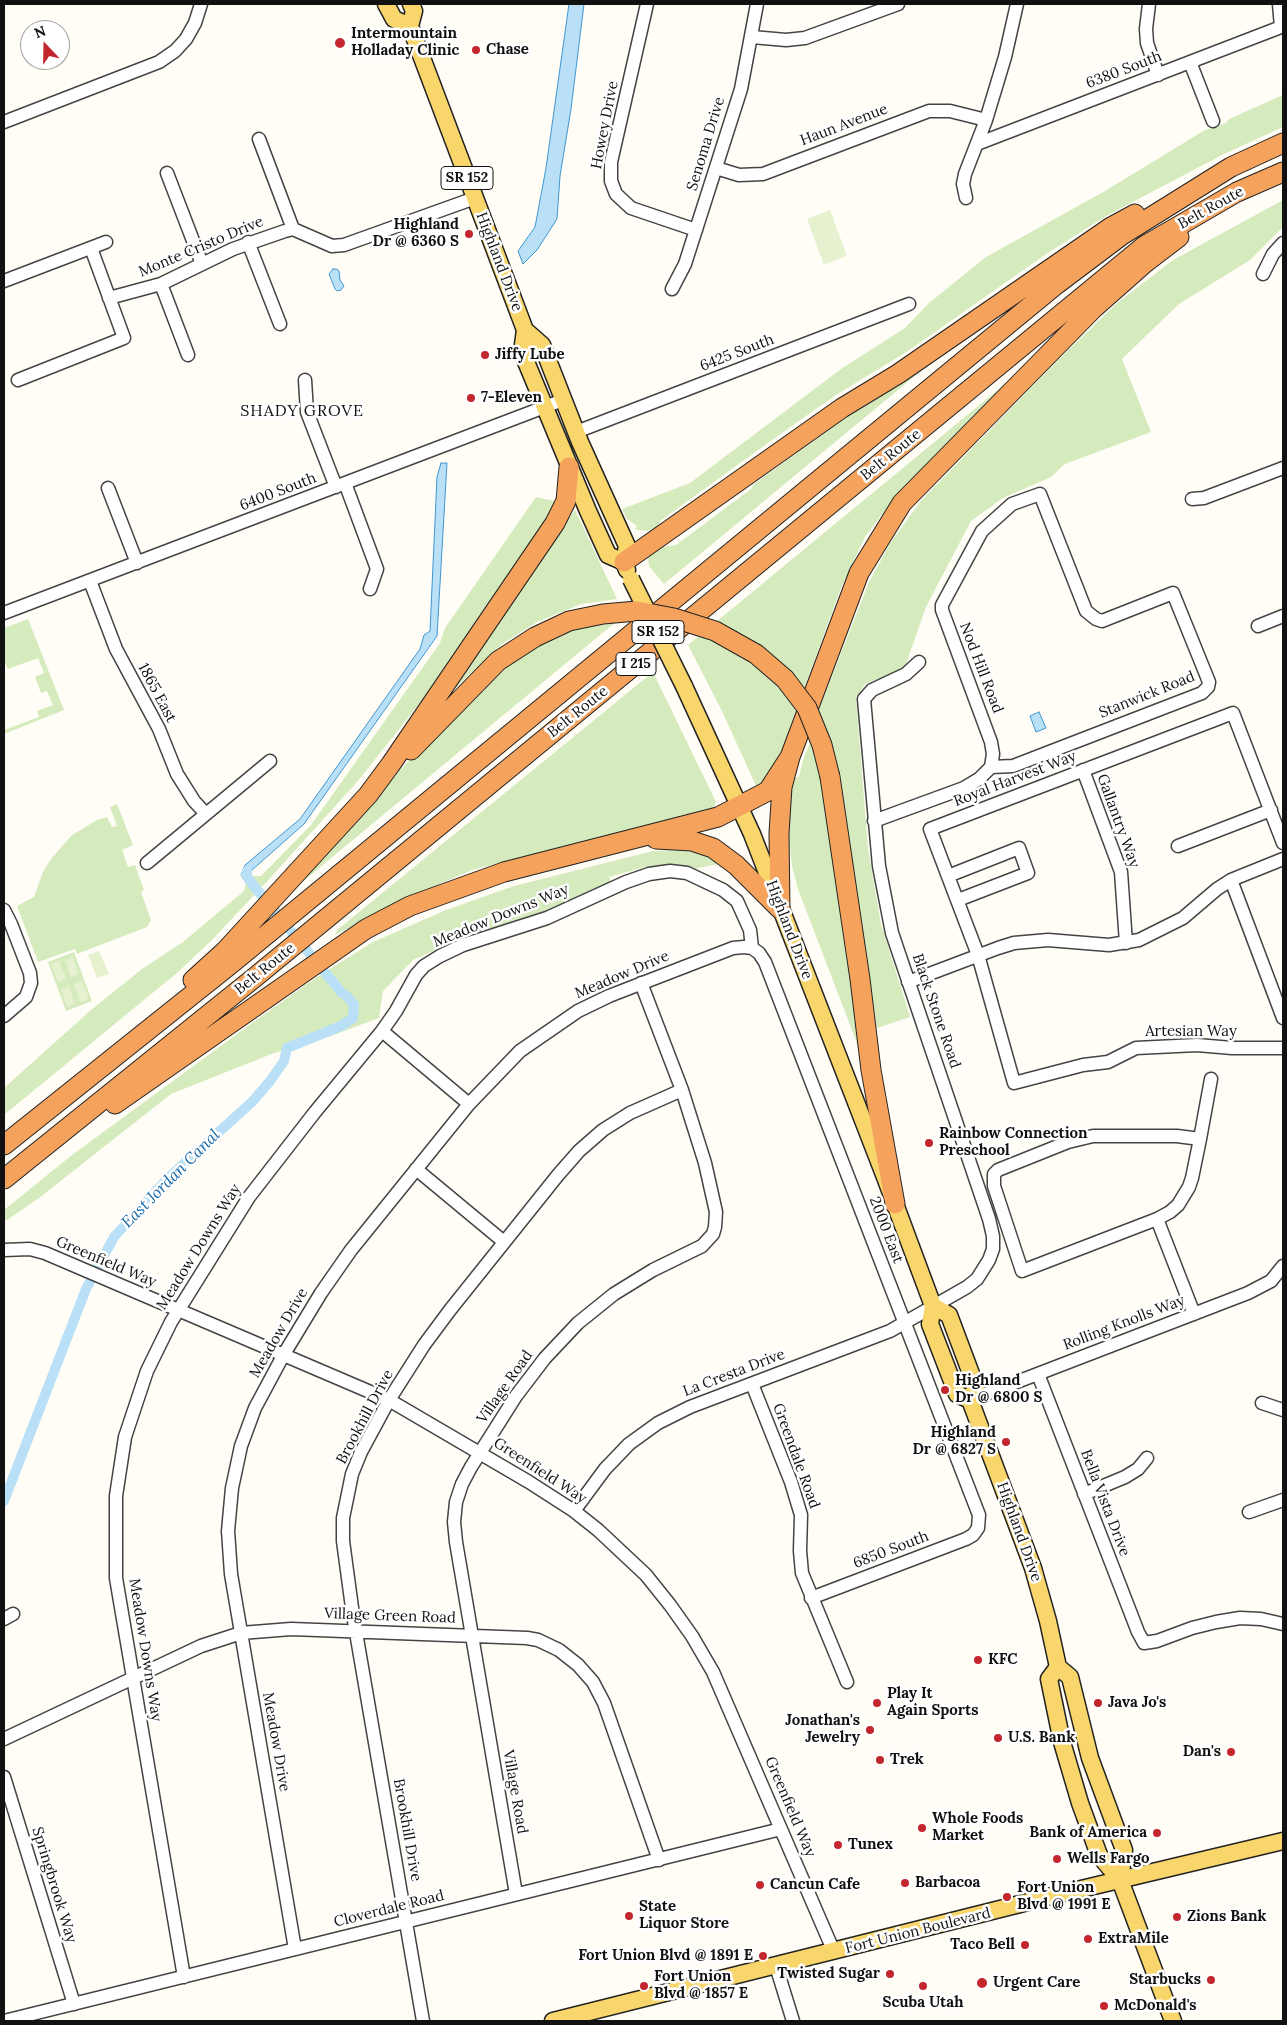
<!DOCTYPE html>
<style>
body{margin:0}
#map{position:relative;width:1287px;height:2025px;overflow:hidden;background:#fffdf5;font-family:Lora,serif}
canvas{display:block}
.frame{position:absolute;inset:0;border:5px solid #111;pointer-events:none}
.north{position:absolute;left:20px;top:20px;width:50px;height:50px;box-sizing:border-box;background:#fff;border:1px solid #a0a0a0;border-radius:50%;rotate:339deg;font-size:14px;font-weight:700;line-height:20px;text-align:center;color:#111}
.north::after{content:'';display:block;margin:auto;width:18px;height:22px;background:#c4262e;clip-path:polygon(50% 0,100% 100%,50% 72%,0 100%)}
</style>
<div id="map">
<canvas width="1287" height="2025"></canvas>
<div class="frame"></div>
<div class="north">N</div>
</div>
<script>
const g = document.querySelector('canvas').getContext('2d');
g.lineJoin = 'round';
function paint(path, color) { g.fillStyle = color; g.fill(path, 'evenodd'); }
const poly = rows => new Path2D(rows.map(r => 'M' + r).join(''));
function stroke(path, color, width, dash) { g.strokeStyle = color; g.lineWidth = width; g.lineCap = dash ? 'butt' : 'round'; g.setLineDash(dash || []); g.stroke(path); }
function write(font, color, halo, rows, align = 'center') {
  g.font = font + ' Lora,serif'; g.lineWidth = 5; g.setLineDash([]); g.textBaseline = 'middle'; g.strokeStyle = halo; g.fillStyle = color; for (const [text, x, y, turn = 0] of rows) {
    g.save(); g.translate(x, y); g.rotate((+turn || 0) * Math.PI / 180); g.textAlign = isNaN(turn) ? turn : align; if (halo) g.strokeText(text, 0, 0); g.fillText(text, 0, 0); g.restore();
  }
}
const green = poly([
 [1283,95,1283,127,1222,155,1108,215,1049,252,908,351,836,395,772,440,660,521,660,526,656,529,648,531,638,530,635,529,637,526,627,519,622,509,690,483,841,369,905,328,929,303,986,257,1105,191,1205,130,1226,123,1229,119],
 [1283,200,1283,227,1250,260,1179,304,1122,359,1151,432,1065,464,1051,477,1003,498,971,521,926,607,906,664,898,671,865,684,856,698,868,849,881,924,910,1017,877,1028,856,906,817,714,869,582,891,542,920,502,1058,360,1116,304,1173,260],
 [986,317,664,584,649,566,648,557,661,547,676,545,751,489,754,484],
 [1017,374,902,488,865,537,841,588,774,771,763,787,757,788,722,711,688,645],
 [536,497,559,502,435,684,357,782,262,887,259,886,251,876,261,876,311,825,440,643,445,628],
 [575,510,617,599,581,604,537,622,502,644,447,696],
 [28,619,64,710,4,734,4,730,39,717,37,711,53,705,47,691,41,693,35,677,44,673,38,658,8,669,4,661,4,628],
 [621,619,606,630,289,893,317,859,437,731,541,634],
 [653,672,716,802,714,808,472,870,409,897,335,935,337,930],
 [813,736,841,890,860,1046,858,1046,798,889,792,866,788,829,791,778,799,777,804,757],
 [117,804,133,845,122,850,128,867,135,865,144,890,141,892,151,920,147,927,77,954,75,949,38,962,17,906,34,897,43,872,51,859,72,835,97,820,107,817,112,827,117,826,110,807],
 [684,850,711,857,723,863,693,869,670,867,645,867,609,877,611,882,535,916,468,935,413,960,383,991,379,1018,309,1044,274,1053,171,1094,39,1198,4,1222,4,1210,72,1155,244,1029,314,979,373,942,446,910,514,886,653,851],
 [247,879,257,892,211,941,178,972,4,1115,4,1088,91,1010,142,969,183,942,244,891],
 [74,952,92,1001,66,1011,48,962]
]);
const pitch = poly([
 [830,210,847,256,824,265,807,219],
 [99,951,109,974,97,978,88,955],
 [73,957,79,974,71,977,65,960],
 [59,961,66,979,58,982,51,964],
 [82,981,89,999,80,1002,74,984],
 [69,986,75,1004,67,1007,61,989]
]);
const water = poly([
 [569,4,584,4,571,109,560,176,557,219,537,250,523,264,518,251,535,227,546,168,569,4],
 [333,269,337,269,339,271,340,280,344,286,341,290,337,291,335,289,329,274,333,269],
 [441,463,447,463,437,636,304,824,252,870,250,875,253,879,246,883,241,875,245,865,300,819,420,649,424,635,430,631,437,477,441,463],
 [1039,712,1046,728,1036,732,1030,716,1039,712]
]);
const canal = poly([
 [4,1501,86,1289,114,1237,167,1179,253,1101,270,1081,284,1061,287,1048,341,1026,353,1018,354,1005,347,996,342,993,253,885,246,875,247,871]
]);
const minor = poly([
 [647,4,611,162,611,181,616,194,631,208,696,230],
 [1149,4,1146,29,1147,43,1158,75],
 [752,37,786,40,805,38,898,4],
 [1190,62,1213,121],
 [4,122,159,62,175,51,186,39,195,23,201,4],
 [259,139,293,229],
 [977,144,1281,27,1279,4],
 [716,168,739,175,763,174,929,111,950,111,986,120],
 [167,173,202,264],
 [966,198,963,184,965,174,986,120,1005,57,1017,4],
 [248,242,280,324],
 [1263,274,1273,254,1283,243],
 [4,281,106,242],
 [161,284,188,355],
 [672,289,685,264,741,89,757,4],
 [109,298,161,284,233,249,285,231,293,229,332,246,344,245,475,198],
 [18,380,124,338,91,248],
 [305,380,307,412,336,487],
 [576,432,909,304],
 [345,483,377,569,370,589],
 [108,488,137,563],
 [1192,499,1204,498,1283,468],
 [90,581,116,649,159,729,177,774,194,801,206,814],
 [4,613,563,400],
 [1258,626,1283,616],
 [1083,770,1121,872,1126,943],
 [874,821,964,788,979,779,991,767,993,754,991,742,942,610,942,605,982,531,1012,504,1040,494,1086,611,1096,619,1102,621,1173,593,1209,682,1208,687,1202,693,1013,766,991,767],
 [1283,843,1233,713,930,829,978,955,1014,1083,1083,1065,1108,1062,1136,1048,1197,1045,1232,1048,1283,1048],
 [1178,846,1271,810],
 [147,863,270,761],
 [948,876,1019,848,1028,873,958,900],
 [1231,880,1283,1018],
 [4,910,11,924,30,973,31,983,26,997,4,1016],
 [908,982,998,948,1014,943,1048,940,1109,945,1139,940,1183,918,1217,889,1231,880,1283,859],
 [382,1031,469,1104],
 [1200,1139,1177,1136,1093,1136,1068,1142,998,1170,994,1174,994,1186,1022,1271,1157,1219,1170,1212,1178,1205,1189,1187,1192,1178,1200,1139,1211,1079],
 [416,1169,504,1242],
 [1157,1219,1194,1314],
 [4,1250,30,1249,45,1253,389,1400,529,1482,574,1511,598,1530,646,1575,670,1605,692,1636,713,1672,834,1952],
 [1038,1374,1138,1632,1144,1643,1157,1641,1192,1628,1216,1622,1240,1618,1261,1619,1283,1624],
 [752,1384,791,1482,801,1515,800,1551,802,1573,847,1682],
 [970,1400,1248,1293,1271,1281,1283,1266],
 [1262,1403,1283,1410],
 [1084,1494,1125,1477,1138,1469,1147,1458],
 [574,1511,605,1469,629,1444,658,1423,690,1407,890,1331,967,1287,977,1279,989,1260,993,1249,993,1236,989,1219,892,933,879,866,864,699,872,690,906,674,919,662],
 [1249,1512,1283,1500],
 [4,1619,13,1614],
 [4,1739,201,1646,241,1633,291,1629,527,1638,538,1640,559,1650,578,1665,593,1682,604,1703,659,1860],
 [4,1777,74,2004],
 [516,1894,456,1542,454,1522,456,1502,462,1484,471,1467,516,1396,545,1358,578,1323,614,1294,653,1270,702,1246,713,1234,715,1227,716,1212,705,1163,682,1090,641,983],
 [295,1949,231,1574,228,1531,232,1488,241,1446,255,1408,284,1354,321,1293,351,1250,469,1104,520,1051,578,1011,609,996,733,948,744,947,752,948,759,953,765,962,979,1515,978,1528,973,1535,966,1539,811,1598],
 [776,1966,793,2021],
 [184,1977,116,1578,116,1496,125,1437,147,1371,171,1322,249,1197,315,1112,382,1031,396,1011,416,975,424,966,440,956,463,945,547,918,626,882,649,874,670,871,687,873,723,890,737,901,750,930,752,948],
 [4,2021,781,1829],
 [423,2021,353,1615,343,1541,343,1518,352,1474,361,1452,389,1400,424,1345,450,1310,558,1175,579,1151,603,1130,630,1113,682,1090]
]);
const major = poly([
 [386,4,394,19,410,26],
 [411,4,414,11,410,26,525,330,522,352,588,511,608,555,624,562],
 [525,330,542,345,580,442,627,546,624,562,627,570],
 [684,686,752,834,885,1177,933,1306,930,1324,957,1394,970,1400],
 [933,1306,949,1315,976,1387,970,1400,1033,1568,1048,1621,1058,1667,1070,1677,1090,1758,1124,1850,1120,1880],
 [1058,1667,1049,1679,1062,1742,1080,1803,1099,1855,1120,1880,1173,2021],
 [553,2021,1056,1895,1283,1841]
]);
const highway = poly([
 [624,562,842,408,898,374,1111,227,1135,214],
 [411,750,498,661,535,637],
 [830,777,860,979,871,1070,895,1204],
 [656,839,692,841,713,848,736,865,780,909],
 [780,909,779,833,782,787,790,757,859,573,902,503,1093,309,1145,263,1179,237],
 [193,980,225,951,368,795,391,764,555,523,566,501,569,467],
 [115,1104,366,929,410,906,504,872,718,817,768,791,790,757],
 [4,1145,232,963,1057,284,1122,235,1231,167,1283,143],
 [4,1179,254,978,1144,246,1237,192,1283,172]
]);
const majorBridge = poly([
 [631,579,684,686]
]);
const highwayBridge = poly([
 [535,637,569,621,603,614,637,611,674,618,715,631,756,654,785,679,807,708,822,745,830,777]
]);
const markers = [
 [340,43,6,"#c4262e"],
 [476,50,5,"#c4262e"],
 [469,234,5,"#c4262e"],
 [485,355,5,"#c4262e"],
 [471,398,5,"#c4262e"],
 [929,1143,5,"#c4262e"],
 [945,1390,5,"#c4262e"],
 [1006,1442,5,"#c4262e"],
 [978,1660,5,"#c4262e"],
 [877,1703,5,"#c4262e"],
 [1098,1703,5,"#c4262e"],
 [870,1730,5,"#c4262e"],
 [998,1738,5,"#c4262e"],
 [1231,1752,5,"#c4262e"],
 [880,1760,5,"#c4262e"],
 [922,1828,5,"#c4262e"],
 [1157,1833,5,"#c4262e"],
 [838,1845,5,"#c4262e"],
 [1057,1859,5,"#c4262e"],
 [905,1883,5,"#c4262e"],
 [760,1885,5,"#c4262e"],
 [1007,1897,5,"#c4262e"],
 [629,1916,5,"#c4262e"],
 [1177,1917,5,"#c4262e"],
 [1088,1939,5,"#c4262e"],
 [1025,1945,5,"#c4262e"],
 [763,1956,5,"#c4262e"],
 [890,1974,5,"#c4262e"],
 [1211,1980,5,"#c4262e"],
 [982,1983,6,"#c4262e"],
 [644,1986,5,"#c4262e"],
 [923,1986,5,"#c4262e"],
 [1104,2006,5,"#c4262e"]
];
const shields = [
 [467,178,52],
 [658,632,52],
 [636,664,40]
];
const shieldNames = [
 ["SR 152",467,178],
 ["SR 152",658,632],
 ["I 215",636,664]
];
const poiNames = [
 ["Intermountain",351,34],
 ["Holladay Clinic",351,51],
 ["Chase",486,50],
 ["Highland",459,225,"right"],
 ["Dr @ 6360 S",459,242,"right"],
 ["Jiffy Lube",495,355],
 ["7-Eleven",481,398],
 ["Rainbow Connection",939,1134],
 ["Preschool",939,1151],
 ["Highland",955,1381],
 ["Dr @ 6800 S",955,1398],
 ["Highland",996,1433,"right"],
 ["Dr @ 6827 S",996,1450,"right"],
 ["KFC",988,1660],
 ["Play It",887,1694],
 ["Again Sports",887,1711],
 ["Java Jo's",1108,1703],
 ["Jonathan's",860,1721,"right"],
 ["Jewelry",860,1738,"right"],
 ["U.S. Bank",1008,1738],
 ["Dan's",1221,1752,"right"],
 ["Trek",890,1760],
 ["Whole Foods",932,1819],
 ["Market",932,1836],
 ["Bank of America",1147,1833,"right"],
 ["Tunex",848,1845],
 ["Wells Fargo",1067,1859],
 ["Barbacoa",915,1883],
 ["Cancun Cafe",770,1885],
 ["Fort Union",1017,1888],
 ["Blvd @ 1991 E",1017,1905],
 ["State",639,1907],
 ["Liquor Store",639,1924],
 ["Zions Bank",1187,1917],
 ["ExtraMile",1098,1939],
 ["Taco Bell",1015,1945,"right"],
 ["Fort Union Blvd @ 1891 E",753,1956,"right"],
 ["Twisted Sugar",880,1974,"right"],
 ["Fort Union",654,1977],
 ["Blvd @ 1857 E",654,1994],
 ["Starbucks",1201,1980,"right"],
 ["Urgent Care",993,1983],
 ["Scuba Utah",923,2003,"center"],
 ["McDonald's",1114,2006]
];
const streetNames = [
 ["6380 South",1124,70,-21],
 ["Howey Drive",605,125,-79],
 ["Haun Avenue",844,125,-21],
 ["Senoma Drive",706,144,-73],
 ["Belt Route",1211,208,-29],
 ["Monte Cristo Drive",201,247,-23],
 ["Highland Drive",499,262,69],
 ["6425 South",737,353,-21],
 ["Belt Route",891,455,-39],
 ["6400 South",278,492,-21],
 ["Nod Hill Road",981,668,69],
 ["1865 East",157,693,62],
 ["Stanwick Road",1147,695,-22],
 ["Belt Route",578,712,-39],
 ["Royal Harvest Way",1015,779,-21],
 ["Gallantry Way",1118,821,70],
 ["Meadow Downs Way",501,916,-22],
 ["Highland Drive",789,930,69],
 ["Belt Route",265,969,-39],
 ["Meadow Drive",622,975,-23],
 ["Black Stone Road",936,1011,71],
 ["Artesian Way",1191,1032],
 ["2000 East",886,1230,69],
 ["Meadow Downs Way",199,1247,-58],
 ["Greenfield Way",106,1262,23],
 ["Rolling Knolls Way",1124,1323,-21],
 ["Meadow Drive",279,1333,-60],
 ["La Cresta Drive",734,1373,-21],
 ["Village Road",505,1387,-55],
 ["Brookhill Drive",365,1417,-62],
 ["Greendale Road",796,1456,70],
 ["Greenfield Way",540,1471,33],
 ["Bella Vista Drive",1105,1503,69],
 ["Highland Drive",1019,1532,70],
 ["6850 South",891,1550,-21],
 ["Village Green Road",390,1616,2],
 ["Meadow Downs Way",145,1650,81],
 ["Meadow Drive",276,1742,80],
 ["Village Road",515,1792,80],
 ["Greenfield Way",790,1807,67],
 ["Brookhill Drive",407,1830,80],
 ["Springbrook Way",54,1885,73],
 ["Cloverdale Road",389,1909,-14],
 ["Fort Union Boulevard",918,1931,-14]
];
const neighbourhoodNames = [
 ["SHADY GROVE",302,411]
];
const waterNames = [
 ["East Jordan Canal",171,1179,-45]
];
paint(green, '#d5ebbd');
paint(pitch, '#e6f2cf');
paint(water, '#b9e0f7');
stroke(water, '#3f96cf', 1);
stroke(canal, '#b9e0f7', 10);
stroke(minor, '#444', 15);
stroke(major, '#222', 19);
stroke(highway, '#222', 21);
stroke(minor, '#fff', 12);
stroke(major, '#f9d66b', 16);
stroke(highway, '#f5a25d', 19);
stroke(majorBridge, '#222', 19, []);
stroke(highwayBridge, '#222', 21, []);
stroke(majorBridge, '#f9d66b', 16);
stroke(highwayBridge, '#f5a25d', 19);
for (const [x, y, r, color] of markers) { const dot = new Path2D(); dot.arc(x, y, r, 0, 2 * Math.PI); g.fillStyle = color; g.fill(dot); stroke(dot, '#fff', 2); }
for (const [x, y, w] of shields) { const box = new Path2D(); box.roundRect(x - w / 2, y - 11.5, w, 23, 4); g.fillStyle = '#fff'; g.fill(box); stroke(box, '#111', 1); }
write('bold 14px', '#111', null, shieldNames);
write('bold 15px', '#111', '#fff', poiNames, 'left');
write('15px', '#111', '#fff', streetNames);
g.letterSpacing = '1px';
write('16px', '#111', '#fff', neighbourhoodNames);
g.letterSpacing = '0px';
write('italic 16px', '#1768a6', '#fff', waterNames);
</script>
